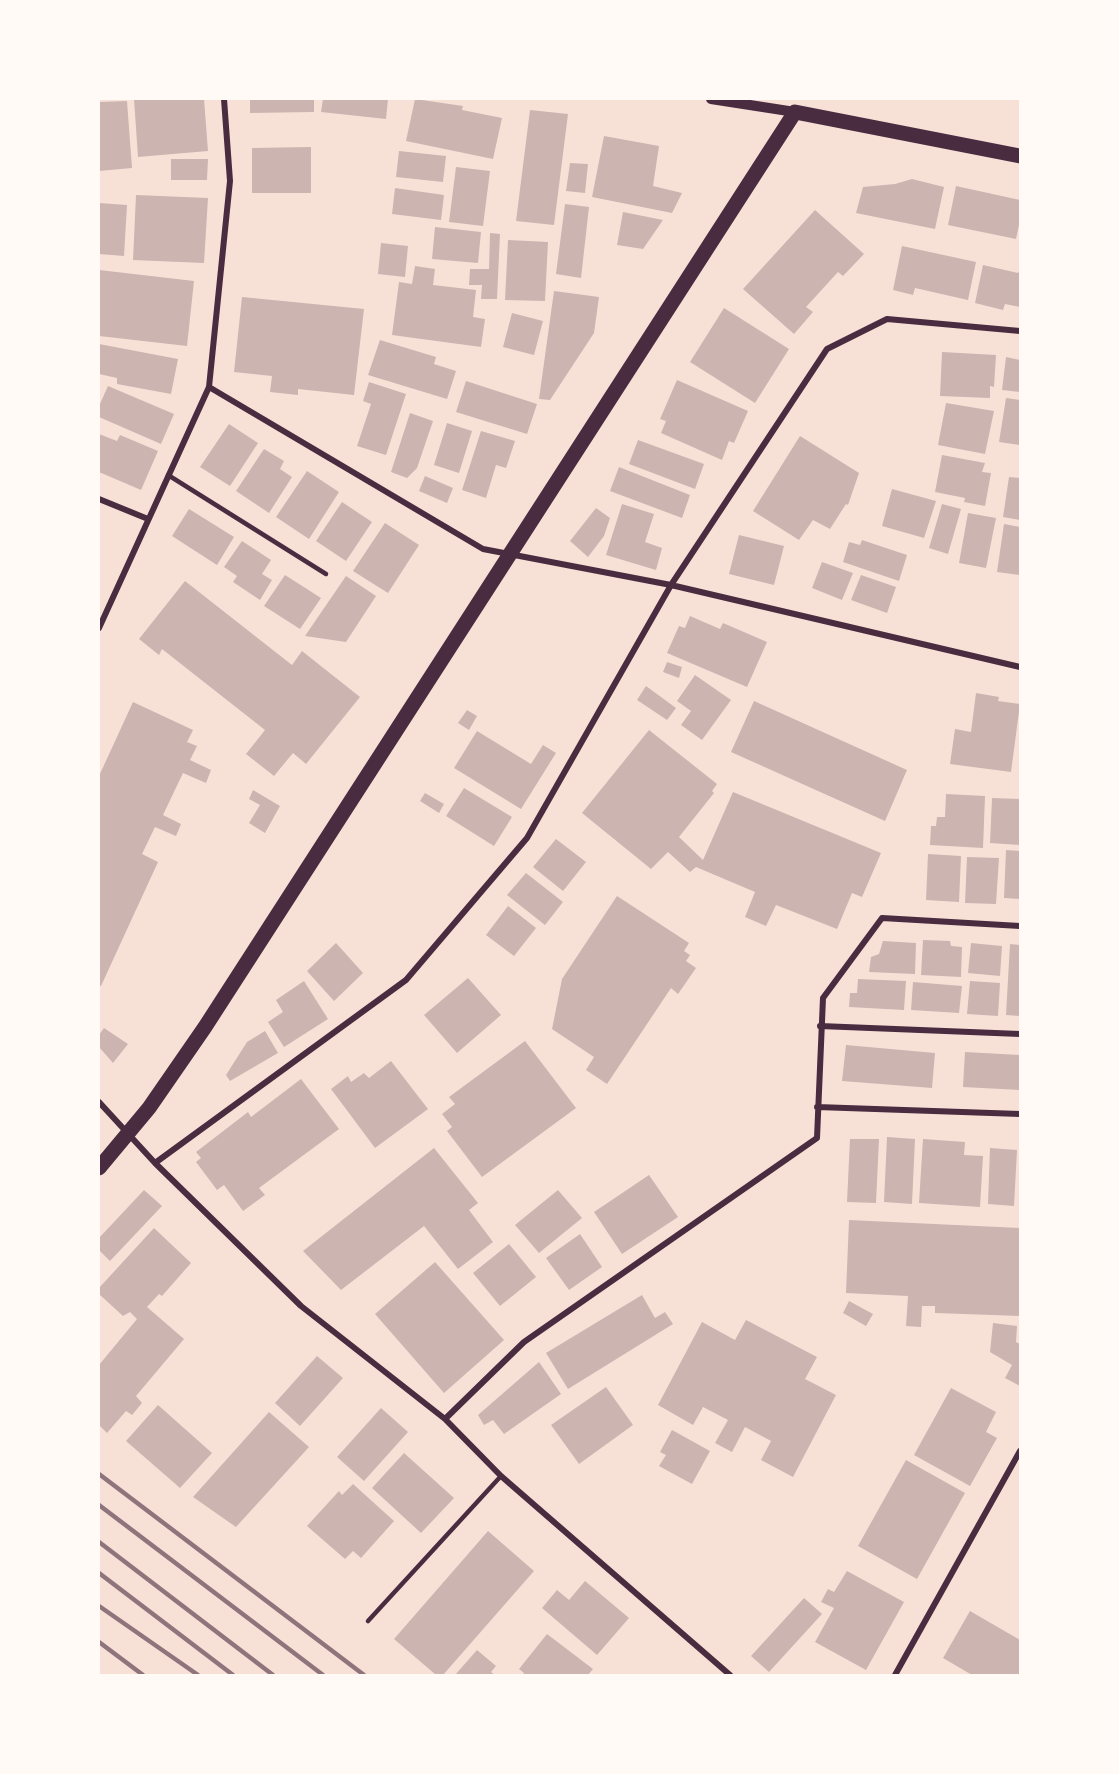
<!DOCTYPE html>
<style>
body{margin:0}
#map{position:relative;width:1119px;height:1774px;overflow:hidden;background:#f7e1d7;font-family:"Roboto Condensed",sans-serif}
canvas{display:block}
.frame{position:absolute;inset:0;border:100px solid #fffaf5;pointer-events:none}
</style>
<div id="map">
<canvas width="1119" height="1774"></canvas>
<div class="frame"></div>
</div>
<script>
const g = document.querySelector('canvas').getContext('2d');
g.lineJoin = 'round';
function paint(path, color) { g.fillStyle = color; g.fill(path, 'evenodd'); }
const poly = rows => new Path2D(rows.map(r => 'M' + r).join(''));
function stroke(path, color, width, dash) { g.strokeStyle = color; g.lineWidth = width; g.lineCap = dash ? 'butt' : 'round'; g.setLineDash(dash || []); g.stroke(path); }
const building = poly([
 [134,99,204,99,208,151,138,157],
 [250,99,314,99,314,112,250,113],
 [323,99,388,99,386,119,321,112],
 [415,99,463,106,462,110,502,118,493,159,406,141],
 [127,101,132,168,99,171,99,102],
 [530,110,568,114,554,225,516,221],
 [604,136,659,146,653,186,682,193,672,213,592,197],
 [311,147,311,193,252,193,252,148],
 [399,151,446,156,443,182,396,177],
 [171,159,208,159,207,180,171,180],
 [570,163,588,164,585,193,566,191],
 [456,167,490,171,483,226,449,222],
 [912,179,944,187,935,229,856,213,863,187,895,184],
 [956,186,1020,200,1020,220,1016,239,948,225],
 [395,188,444,195,441,220,392,214],
 [136,195,208,198,204,263,133,260],
 [99,203,127,205,124,256,99,254],
 [565,204,589,207,581,278,556,274],
 [815,210,864,254,843,276,838,272,806,307,813,312,794,334,743,289],
 [623,212,663,220,643,249,617,245],
 [435,227,481,232,478,263,432,259],
 [490,233,500,234,497,299,481,299,482,285,469,285,470,269,489,269],
 [508,240,548,242,545,301,505,300],
 [381,243,408,246,405,277,378,274],
 [902,246,976,262,968,300,915,288,913,295,893,290],
 [983,265,1018,273,1020,269,1020,307,1005,304,1003,310,975,303],
 [415,266,435,269,433,285,476,290,473,317,485,319,481,347,392,335,399,282,412,284],
 [99,270,194,281,187,346,99,336],
 [554,291,599,297,594,333,550,400,539,399],
 [242,297,364,309,354,395,298,389,298,395,270,392,272,376,234,372],
 [724,308,789,349,755,403,690,362],
 [512,313,543,321,534,355,503,347],
 [380,340,436,357,434,364,456,371,447,399,368,375],
 [99,344,178,359,171,394,117,384,117,378,99,374],
 [942,352,996,355,994,387,990,386,990,398,940,396],
 [1006,357,1020,360,1020,392,1002,390],
 [677,380,748,411,734,443,729,441,722,460,661,433,666,421,660,419],
 [466,381,537,404,527,434,456,412],
 [369,382,406,394,386,455,357,446,371,404,363,401],
 [108,386,174,414,161,444,99,417,99,406],
 [1006,398,1020,400,1020,445,999,442],
 [946,403,994,411,985,454,938,445],
 [410,413,433,421,417,468,407,478,391,472],
 [447,423,472,431,459,473,434,465],
 [229,424,258,443,230,486,200,467],
 [481,431,515,441,506,468,496,465,486,498,462,490],
 [99,434,117,441,120,435,158,451,141,490,99,472],
 [800,436,859,473,848,505,846,504,830,529,813,520,799,540,753,511],
 [638,440,704,464,695,489,629,464],
 [264,449,284,461,280,469,292,477,269,513,236,491],
 [942,455,985,463,982,472,991,473,985,506,964,502,965,498,935,492],
 [619,467,690,495,682,518,610,491],
 [307,471,339,492,309,539,276,517],
 [425,476,453,488,447,503,419,491],
 [1009,477,1020,478,1020,520,1003,517],
 [892,489,936,501,924,538,882,526],
 [342,502,372,522,346,561,316,541],
 [622,504,654,514,645,542,662,548,656,570,606,555],
 [942,504,961,509,948,554,929,548],
 [596,508,610,518,604,536,588,557,570,541],
 [189,509,234,537,217,565,172,536],
 [968,513,996,518,986,568,959,563],
 [385,523,419,545,388,593,353,571],
 [1004,524,1020,527,1020,575,997,572],
 [739,535,784,546,774,585,729,574],
 [862,540,907,555,899,581,843,562,849,542,860,545],
 [242,541,271,560,262,574,272,580,260,600,233,582,237,576,224,567],
 [822,562,853,573,842,600,812,588],
 [285,575,321,598,300,629,264,606],
 [861,575,896,587,887,613,851,600],
 [346,576,376,596,346,642,305,636],
 [185,581,292,665,302,651,360,697,306,764,293,753,274,776,246,754,265,730,162,649,159,655,139,639],
 [690,616,720,629,723,623,767,642,747,687,667,653,679,626,685,628],
 [667,662,682,667,679,678,663,672],
 [695,675,731,700,702,740,681,725,691,711,677,701],
 [646,686,676,708,667,720,637,700],
 [976,693,999,697,998,701,1020,704,1011,772,950,764,955,729,971,732],
 [754,701,907,770,885,821,731,752],
 [133,702,193,730,187,742,197,746,190,760,211,770,206,783,183,773,163,815,181,824,176,836,155,827,142,854,158,862,101,986,99,985,99,776],
 [467,710,477,716,469,730,458,723],
 [649,730,717,784,712,791,714,793,679,837,703,860,733,792,881,853,862,897,852,893,837,929,776,905,766,926,745,917,755,892,696,867,690,872,668,852,651,869,582,813],
 [477,731,531,764,543,745,556,753,521,809,454,768],
 [464,788,512,817,494,846,446,816],
 [253,790,280,806,265,833,249,823,260,805,249,799],
 [425,793,444,804,439,813,420,801],
 [946,794,985,796,983,848,930,845,931,826,936,826,937,817,945,817],
 [992,798,1020,799,1020,845,990,843],
 [556,839,586,862,563,891,533,867],
 [1006,850,1020,851,1020,899,1004,898],
 [928,854,961,856,959,902,926,900],
 [967,857,999,858,996,904,965,903],
 [526,873,563,902,545,925,507,895],
 [617,896,689,943,684,951,690,955,686,961,696,968,678,994,671,988,607,1084,586,1070,594,1057,552,1029,562,979],
 [508,906,536,928,514,956,486,935],
 [923,940,950,941,951,946,962,947,961,977,921,975],
 [883,941,916,943,915,974,869,972,871,957,879,954],
 [336,943,363,973,334,1001,307,971],
 [971,943,1002,946,1000,976,968,973],
 [1010,944,1020,945,1020,1016,1006,1015],
 [468,978,501,1015,457,1053,424,1015],
 [858,979,906,981,904,1010,849,1007,850,993,857,993],
 [304,981,328,1019,284,1047,268,1022,283,1012,276,1000],
 [970,981,1000,983,998,1016,967,1014],
 [913,982,962,986,959,1013,911,1010],
 [104,1028,128,1044,113,1063,99,1047,99,1035],
 [265,1031,278,1053,230,1081,226,1075,247,1042],
 [525,1041,576,1108,482,1177,447,1131,452,1127,442,1114,455,1104,449,1097],
 [846,1045,935,1053,932,1088,842,1081],
 [965,1052,1020,1055,1020,1090,963,1087],
 [391,1061,428,1109,375,1148,331,1089,348,1076,351,1082,364,1073,369,1078],
 [301,1079,339,1129,259,1188,265,1195,243,1211,224,1185,217,1190,196,1162,201,1158,196,1152,248,1112,251,1117],
 [887,1137,915,1139,912,1204,884,1202],
 [850,1139,879,1139,876,1203,847,1202],
 [923,1139,965,1142,964,1155,983,1156,980,1207,919,1203],
 [434,1148,478,1203,469,1210,493,1242,458,1269,424,1226,341,1290,303,1251],
 [990,1148,1017,1150,1014,1206,988,1204],
 [649,1175,678,1217,622,1254,594,1212],
 [144,1190,162,1206,110,1261,99,1250,99,1238],
 [558,1190,582,1218,539,1253,515,1225],
 [849,1220,1020,1228,1020,1316,935,1313,935,1306,922,1306,921,1327,906,1326,908,1296,846,1293],
 [154,1228,191,1263,162,1296,159,1294,147,1307,184,1339,136,1396,142,1403,132,1415,126,1411,107,1433,99,1425,99,1365,137,1319,130,1312,123,1316,99,1294,99,1288],
 [580,1234,602,1267,569,1290,546,1258],
 [509,1244,536,1277,500,1306,473,1273],
 [435,1262,504,1340,444,1393,375,1314],
 [642,1295,655,1318,665,1312,673,1324,568,1389,546,1353],
 [849,1301,873,1314,866,1326,843,1313],
 [746,1320,817,1357,805,1379,836,1395,793,1477,761,1460,771,1441,745,1427,732,1452,715,1443,728,1420,703,1407,693,1425,658,1405,702,1322,735,1340],
 [993,1323,1017,1326,1016,1342,1020,1344,1020,1386,1005,1378,1012,1365,990,1352],
 [317,1356,343,1378,300,1426,275,1403],
 [539,1362,561,1394,504,1434,493,1420,484,1425,478,1415],
 [606,1387,633,1425,579,1464,551,1425],
 [951,1388,996,1412,986,1432,997,1438,970,1486,914,1455],
 [158,1405,212,1453,180,1488,126,1441],
 [381,1408,408,1432,364,1481,337,1457],
 [269,1412,309,1447,236,1527,193,1497],
 [672,1430,710,1451,692,1484,659,1466,666,1455,660,1452],
 [404,1453,454,1498,421,1533,372,1488],
 [906,1460,965,1493,917,1579,858,1546],
 [353,1484,394,1521,361,1558,353,1551,345,1559,307,1526,339,1491,342,1495],
 [488,1531,534,1571,443,1675,436,1675,394,1639],
 [847,1571,904,1602,866,1670,815,1642,834,1608,821,1602,828,1589,834,1592],
 [585,1581,629,1618,597,1655,542,1608,557,1590,569,1600],
 [804,1598,822,1614,769,1672,751,1656],
 [970,1611,1020,1640,1020,1675,972,1675,943,1658],
 [547,1634,593,1669,588,1675,523,1675,524,1673,519,1669],
 [477,1650,496,1666,491,1672,495,1675,455,1675]
]);
const service = poly([
 [168,475,326,574],
 [368,1621,501,1476]
]);
const minor = poly([
 [209,387,483,549,671,585,1020,667],
 [99,499,148,519],
 [99,628,209,387,230,181,224,99],
 [820,1026,1020,1034],
 [99,1102,155,1163,301,1306,445,1419,501,1476,730,1675],
 [817,1107,1020,1114],
 [155,1163,406,980,527,838,671,585,827,349,887,319,1020,331],
 [445,1419,524,1342,817,1138,823,998,882,918,1020,926],
 [895,1675,1020,1451]
]);
const tertiary = poly([
 [711,99,795,112]
]);
const primary = poly([
 [99,1168,149,1108,205,1027,795,112,1020,156]
]);
const rail = poly([
 [99,1474,364,1675],
 [99,1505,323,1675],
 [99,1542,273,1675],
 [99,1573,233,1675],
 [99,1606,198,1675],
 [99,1642,143,1675]
]);
paint(building, '#ccb4b1');
stroke(service, '#4a2c40', 4.5);
stroke(minor, '#4a2c40', 6);
stroke(tertiary, '#4a2c40', 10);
stroke(primary, '#4a2c40', 15);
stroke(rail, '#8f747c', 4.5);
</script>
